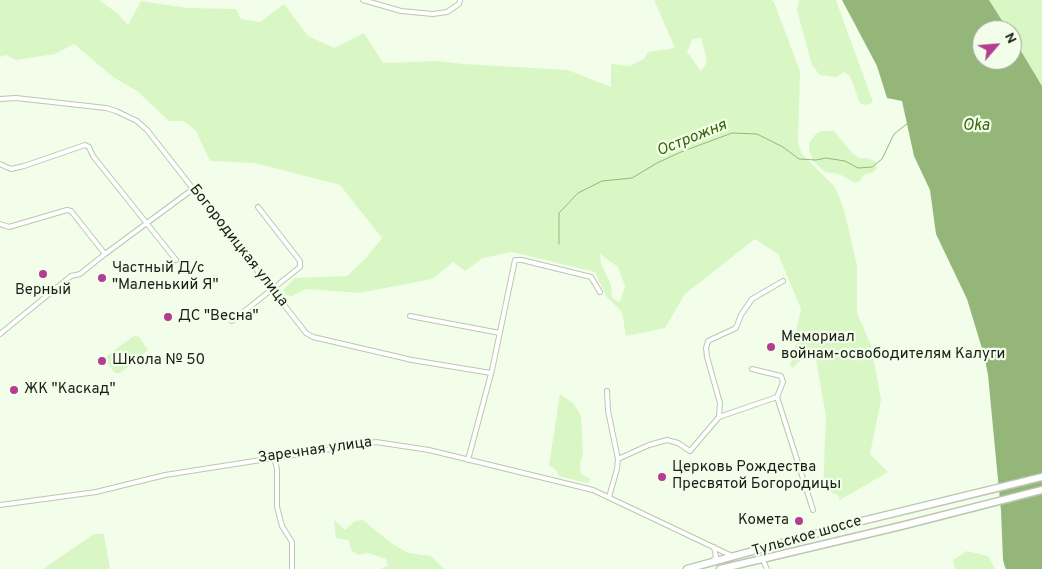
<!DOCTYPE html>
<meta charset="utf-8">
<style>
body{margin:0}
#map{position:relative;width:1042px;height:569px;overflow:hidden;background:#f2feea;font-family:Overpass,sans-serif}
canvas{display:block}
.north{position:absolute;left:972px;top:20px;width:50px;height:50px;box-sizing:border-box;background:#f2feea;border:1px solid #9ca596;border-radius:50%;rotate:63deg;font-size:14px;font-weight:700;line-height:20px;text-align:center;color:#1b1f18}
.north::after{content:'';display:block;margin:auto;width:18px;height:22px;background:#b53c90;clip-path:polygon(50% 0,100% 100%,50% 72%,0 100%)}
</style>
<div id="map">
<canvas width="1042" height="569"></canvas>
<div class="north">N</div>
</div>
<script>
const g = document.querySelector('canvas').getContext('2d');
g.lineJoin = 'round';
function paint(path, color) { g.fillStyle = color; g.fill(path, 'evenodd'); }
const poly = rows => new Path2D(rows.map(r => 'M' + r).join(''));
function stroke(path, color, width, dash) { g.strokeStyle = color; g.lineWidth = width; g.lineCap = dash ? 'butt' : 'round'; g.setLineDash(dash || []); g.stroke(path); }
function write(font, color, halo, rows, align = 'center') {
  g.font = font + ' Overpass,sans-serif'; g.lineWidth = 4.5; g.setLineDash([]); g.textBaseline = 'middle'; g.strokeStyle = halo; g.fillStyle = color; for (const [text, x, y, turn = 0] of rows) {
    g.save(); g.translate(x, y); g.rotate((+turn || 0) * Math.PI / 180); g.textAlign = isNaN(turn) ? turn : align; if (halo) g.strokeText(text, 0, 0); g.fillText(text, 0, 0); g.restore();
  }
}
const green = poly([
 [0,0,99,0,117,13,128,25,141,1,188,8,236,9,241,19,260,22,284,4,308,36,334,48,364,33,383,63,439,61,463,64,568,70,611,87,611,64,630,66,644,59,648,52,675,48,654,0,771,0,774,2,800,72,798,143,802,154,835,187,844,210,857,265,857,313,871,345,881,400,870,454,888,472,840,500,838,495,823,489,826,417,816,359,812,349,793,368,790,366,795,347,800,339,796,331,801,309,778,254,755,239,685,294,665,328,626,336,622,312,606,296,595,272,512,252,483,258,465,271,453,262,432,279,359,293,306,289,292,296,286,295,283,290,295,278,347,276,367,257,382,238,340,185,255,163,210,161,196,131,184,121,169,121,137,91,113,77,74,44,55,54,16,60,6,55,0,57],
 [701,37,707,62,701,71,687,52,692,40],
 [600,254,618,267,625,286,620,302,612,298,611,285,601,263],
 [799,0,836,0,873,102,866,105,860,103,850,76,844,72,837,77,820,75,812,65,797,10],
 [989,0,1042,0,1042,86,1012,36,1012,30,1008,30],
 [821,131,834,131,852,153,859,158,866,158,875,161,877,168,872,173,865,174,860,181,855,183,839,174,825,172,814,162,809,150,809,143,815,135],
 [136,336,139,337,148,350,120,373,115,373,106,361,107,356,132,337],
 [560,394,574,404,581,416,583,453,580,464,581,474,590,479,589,482,586,483,559,476,556,470,549,465],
 [334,520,345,530,355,521,363,520,391,543,408,553,431,556,444,569,380,569,388,566,386,559,368,553,358,555,352,551,348,540,336,538],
 [94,534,104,534,110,569,43,569],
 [967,551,988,556,995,569,955,569,953,560]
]);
const water = poly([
 [842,0,989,0,1008,30,982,30,982,60,1012,60,1012,36,1042,86,1042,569,1006,569,1005,567,1003,560,1001,511,988,375,984,355,967,299,936,234,930,190,914,156,902,101,887,98,877,66]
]);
const stream = poly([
 [559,244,559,213,578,193,602,181,632,178,657,163,681,152,732,133,757,134,783,147,799,159,816,160,826,158,845,161,858,168,872,167,882,159,894,134,908,123]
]);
const minor = poly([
 [363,0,401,11,433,14,447,12,459,4,460,0],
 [0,99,16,98,106,108,116,111,137,121,147,130,306,333,313,337,412,360,491,373],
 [0,164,11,169,24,166,85,145,89,147,93,156,176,260],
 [0,224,9,227,67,210,71,211,105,254],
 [410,316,500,333],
 [232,321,300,267,300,261,258,207],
 [0,334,71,276,80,274,105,254,193,189],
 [752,369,781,376,783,382,777,397,719,417,720,403,707,357,706,348,708,341,736,328,741,315,752,299,783,281],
 [607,391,608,411,618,459,617,469,609,497],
 [777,397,813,510],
 [274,457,277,469,277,507,282,526,292,542,292,569],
 [618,459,649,445,667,440,678,443,690,451,719,417],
 [468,460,492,370,515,260,522,260,591,277,600,292],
 [0,505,96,492,165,475,376,442,429,450,593,490,732,556],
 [762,558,767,569],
 [713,561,716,557,714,547]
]);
const primary = poly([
 [687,569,862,521,1042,477],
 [720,569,901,526,1042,490]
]);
const markers = [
 [43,274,5,"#b53c90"],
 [102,278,5,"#b53c90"],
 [168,317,5,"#b53c90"],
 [771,347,5,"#b53c90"],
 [102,361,5,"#b53c90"],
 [14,390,5,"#b53c90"],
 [662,477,5,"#b53c90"],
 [799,521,5,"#b53c90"]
];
const streetNames = [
 ["Богородицкая улица",238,246,52],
 ["Заречная улица",315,451,-8],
 ["Тульское шоссе",807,537,-16]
];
const poiNames = [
 ["Частный Д/с",112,269],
 ["\"Маленький Я\"",112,286],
 ["Верный",43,291,"center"],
 ["ДС \"Весна\"",178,317],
 ["Мемориал",781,338],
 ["войнам-освободителям Калуги",781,355],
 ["Школа № 50",112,361],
 ["ЖК \"Каскад\"",24,390],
 ["Церковь Рождества",672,468],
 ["Пресвятой Богородицы",672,485],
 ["Комета",789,521,"right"]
];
const waterNames = [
 ["Oka",976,127],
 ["Острожня",692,139,-22]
];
paint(green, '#d9f7c4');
paint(water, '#94b779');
stroke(stream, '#94b779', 1);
stroke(minor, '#bbc6b3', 6);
stroke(primary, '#bbc6b3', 9);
stroke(minor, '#fff', 4);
stroke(primary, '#fff', 6);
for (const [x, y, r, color] of markers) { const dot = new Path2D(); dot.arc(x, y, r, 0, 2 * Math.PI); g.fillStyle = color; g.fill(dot); stroke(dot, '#f2feea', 2); }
write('15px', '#1b1f18', '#f2feea', streetNames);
write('15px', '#1b1f18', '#f2feea', poiNames, 'left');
write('italic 16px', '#3b6407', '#f2feea', waterNames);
</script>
